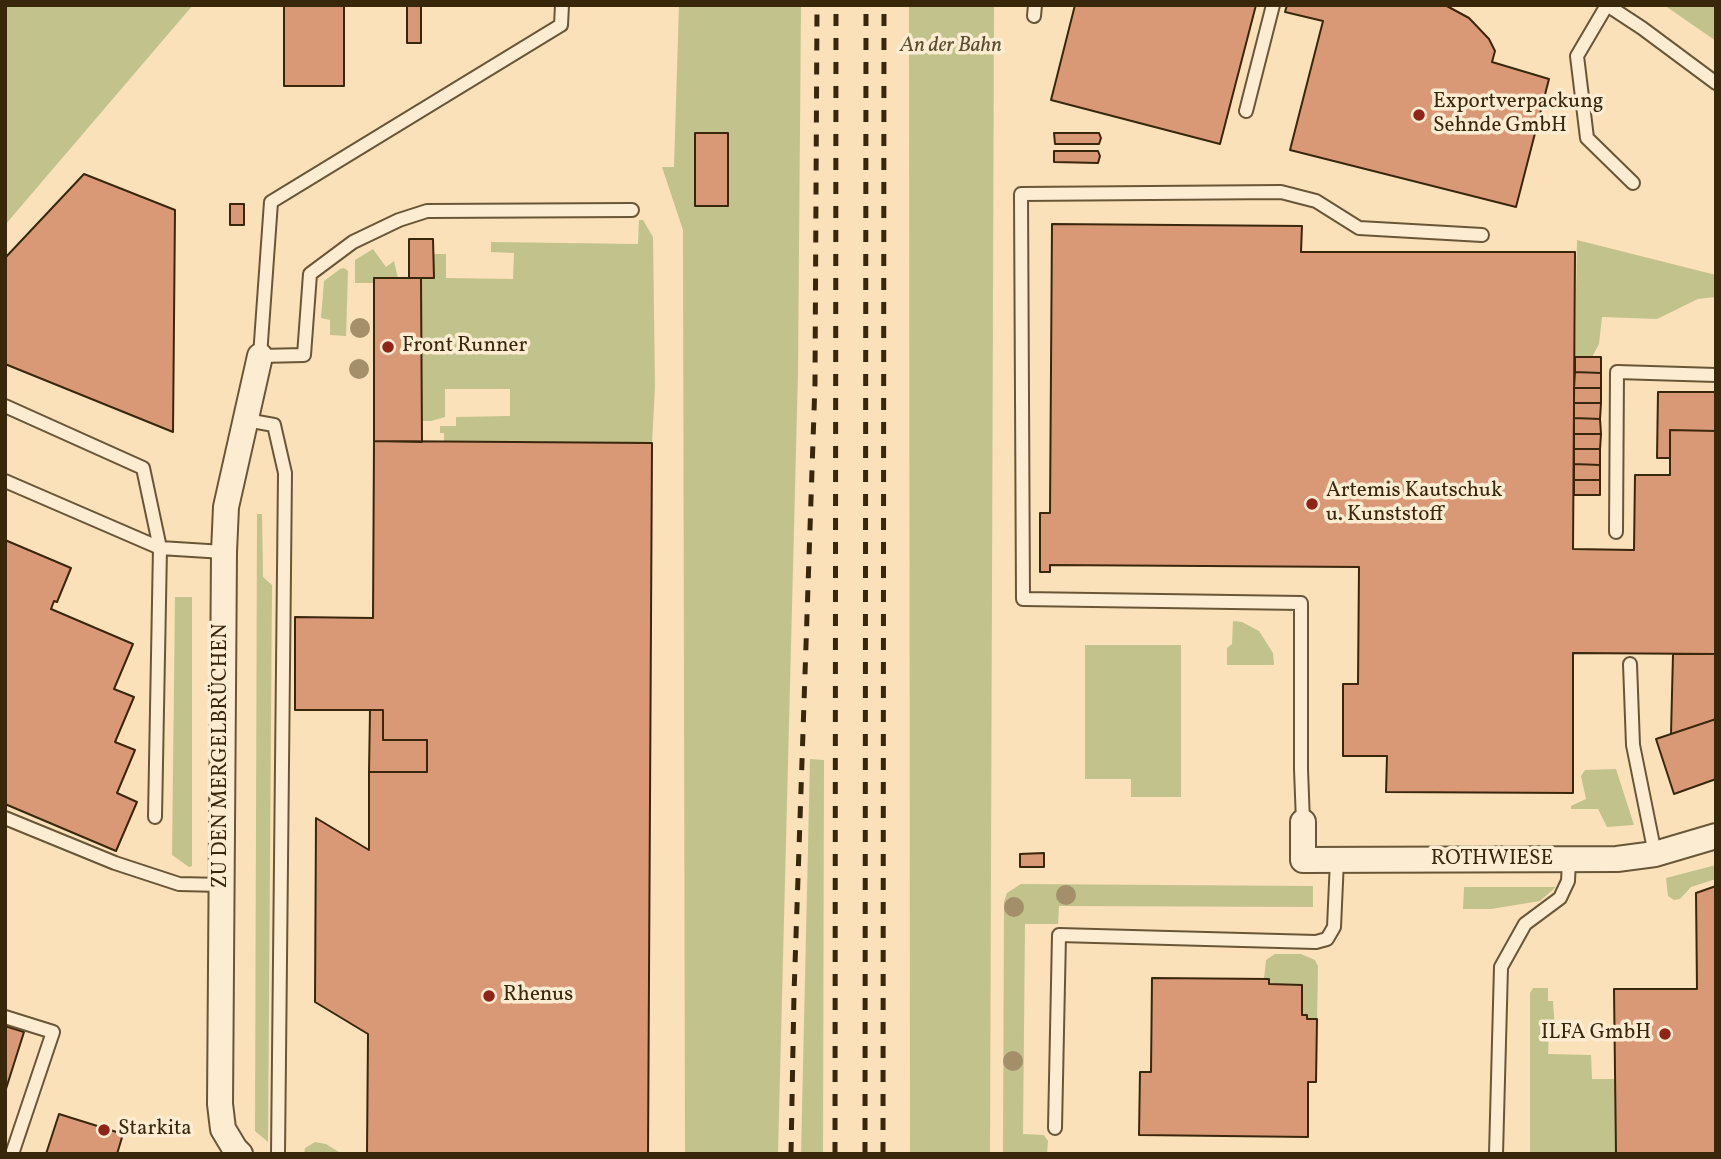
<!DOCTYPE html>
<meta charset="utf-8">
<style>
body{margin:0}
#map{position:relative;width:1721px;height:1159px;overflow:hidden;background:#fae1b9;font-family:Vollkorn,serif}
canvas{display:block}
.frame{position:absolute;inset:0;border:7px solid #39270c;pointer-events:none}
</style>
<div id="map">
<canvas width="1721" height="1159"></canvas>
<div class="frame"></div>
</div>
<script>
const g = document.querySelector('canvas').getContext('2d');
g.lineJoin = 'round';
function paint(path, color) { g.fillStyle = color; g.fill(path, 'evenodd'); }
const poly = rows => new Path2D(rows.map(r => 'M' + r).join(''));
function stroke(path, color, width, dash) { g.strokeStyle = color; g.lineWidth = width; g.lineCap = dash ? 'butt' : 'round'; g.setLineDash(dash || []); g.stroke(path); }
function write(font, color, halo, rows, align = 'center') {
  g.font = font + ' Vollkorn,serif'; g.lineWidth = 7; g.setLineDash([]); g.textBaseline = 'middle'; g.strokeStyle = halo; g.fillStyle = color; for (const [text, x, y, turn = 0] of rows) {
    g.save(); g.translate(x, y); g.rotate((+turn || 0) * Math.PI / 180); g.textAlign = isNaN(turn) ? turn : align; if (halo) g.strokeText(text, 0, 0); g.fillText(text, 0, 0); g.restore();
  }
}
const green = poly([
 [5,5,193,5,5,225],
 [679,5,801,5,798,372,778,1154,685,1154,683,230,662,167,674,167],
 [909,5,994,5,990,1154,910,1154],
 [1664,5,1716,5,1716,41],
 [639,220,643,220,653,237,655,387,652,443,444,442,444,433,440,433,440,426,456,426,456,417,510,416,510,389,445,389,445,417,431,421,421,421,421,278,434,278,434,254,446,254,446,278,513,279,514,253,491,252,491,242,638,244],
 [1577,240,1716,275,1716,297,1698,299,1657,319,1602,317,1599,344,1592,357,1575,357],
 [373,249,386,267,394,261,398,278,375,278,374,283,355,283,355,260],
 [344,268,348,271,346,336,330,335,330,320,321,318,324,281,340,269],
 [257,514,262,514,263,577,272,585,268,1142,255,1131],
 [175,597,192,597,192,866,189,867,172,855],
 [1233,621,1242,622,1259,631,1273,653,1274,665,1227,665,1227,648,1232,644],
 [1085,645,1181,645,1181,797,1131,797,1131,779,1085,779],
 [810,759,824,760,823,1154,801,1154],
 [1616,769,1634,825,1607,827,1598,809,1571,809,1571,806,1586,799,1581,776,1585,770],
 [1716,865,1716,879,1691,887,1680,899,1674,900,1668,896,1666,878],
 [1021,884,1313,886,1313,907,1059,906,1058,924,1025,924,1023,1134,1044,1135,1048,1141,1047,1154,1003,1154,1004,902,1007,893],
 [1464,887,1556,887,1540,901,1491,909,1463,909],
 [1275,954,1301,954,1315,960,1318,966,1317,1019,1307,1019,1307,1015,1302,1015,1302,985,1269,984,1269,979,1264,979,1266,960],
 [1533,988,1548,988,1548,1001,1553,1001,1555,1031,1549,1033,1548,1054,1591,1055,1592,1079,1615,1079,1616,1154,1530,1154,1530,993],
 [315,1142,326,1144,342,1154,304,1154,305,1148]
]);
const building = poly([
 [284,5,344,5,344,86,284,86,284,5],
 [407,5,421,5,421,43,407,43,407,5],
 [1075,5,1256,5,1220,144,1051,100,1075,5],
 [1287,5,1445,5,1469,18,1489,39,1495,51,1492,62,1549,79,1516,207,1290,150,1323,21,1285,12,1287,5],
 [695,133,728,133,728,206,695,206,695,133],
 [1054,133,1099,133,1101,138,1099,144,1055,144,1054,133],
 [1054,151,1098,151,1100,156,1098,163,1054,162,1054,151],
 [84,174,175,210,173,432,5,364,5,258,84,174],
 [230,204,244,204,244,225,230,225,230,204],
 [1052,224,1302,226,1301,252,1575,252,1573,549,1634,550,1635,475,1670,475,1670,430,1716,431,1716,654,1573,653,1573,793,1386,792,1387,756,1343,756,1343,684,1358,684,1359,567,1050,565,1050,572,1040,572,1040,513,1050,513,1052,224],
 [409,239,433,239,434,278,409,278,409,239],
 [374,278,421,278,422,442,374,441,374,278],
 [1575,357,1601,357,1601,373,1575,372,1575,357],
 [1575,372,1601,373,1601,388,1574,388,1575,372],
 [1574,388,1601,388,1601,403,1574,403,1574,388],
 [1658,392,1716,392,1716,431,1670,430,1670,458,1657,458,1658,392],
 [1574,403,1601,403,1600,419,1574,418,1574,403],
 [1574,418,1600,419,1601,434,1574,434,1574,418],
 [1574,434,1601,434,1600,449,1574,449,1574,434],
 [374,441,652,443,648,1154,367,1154,368,1034,315,1002,316,818,369,850,369,772,427,772,427,740,383,740,383,710,295,710,295,617,373,618,374,441],
 [1574,449,1600,449,1600,465,1574,464,1574,449],
 [1574,464,1600,465,1600,480,1574,480,1574,464],
 [1574,480,1600,480,1600,495,1574,495,1574,480],
 [5,540,71,568,57,602,54,601,51,609,133,644,114,689,134,697,115,742,135,750,117,793,137,802,116,851,5,804,5,540],
 [1673,654,1716,654,1716,719,1671,734,1673,654],
 [370,710,383,710,383,740,427,740,427,772,369,772,370,710],
 [1716,719,1716,779,1674,794,1656,739,1716,719],
 [1044,853,1044,867,1020,867,1020,854,1044,853],
 [1716,886,1716,1154,1616,1154,1614,989,1697,989,1696,893,1716,886],
 [1152,978,1269,979,1269,984,1302,985,1302,1015,1307,1015,1307,1019,1317,1019,1316,1082,1308,1082,1308,1137,1139,1135,1140,1072,1151,1072,1152,978],
 [5,1026,24,1032,5,1092,5,1026],
 [59,1114,123,1134,117,1154,46,1154,59,1114]
]);
const service = poly([
 [562,5,561,25,271,202,260,356,304,355,310,274,353,242,399,220,427,211,632,210],
 [1607,5,1577,56,1587,138,1633,183],
 [1607,5,1642,28,1716,83],
 [1034,16,1035,5],
 [1246,111,1273,5],
 [5,406,143,468,160,548,155,817],
 [246,420,274,425,285,473,278,1154],
 [5,481,160,548,224,552],
 [1616,532,1617,372,1716,375],
 [1630,664,1633,745,1655,854],
 [5,818,115,863,179,884,222,885],
 [1303,822,1301,769,1301,603,1023,599,1021,194,1281,192,1316,201,1359,228,1482,235],
 [5,1017,53,1032,12,1154],
 [1055,1128,1059,935,1316,942,1327,939,1334,927,1337,860],
 [1496,1154,1501,967,1525,924,1560,898,1568,881,1569,860]
]);
const minor = poly([
 [1303,822,1303,860,1617,859,1655,854,1716,836],
 [240,1154,235,1149,223,1129,220,1104,224,552,226,507,260,356]
]);
const rail = poly([
 [791,1154,794,994,815,383,817,5],
 [835,1154,836,5],
 [865,1154,866,5],
 [883,1154,884,5]
]);
const trees = [
 [360,328],
 [359,369],
 [1066,895],
 [1014,907],
 [1013,1061]
];
const markers = [
 [1419,115,7,"#8f2418"],
 [388,347,7,"#8f2418"],
 [1312,504,7,"#8f2418"],
 [489,996,7,"#8f2418"],
 [1665,1034,7,"#8f2418"],
 [104,1130,7,"#8f2418"]
];
const parkNames = [
 ["An der Bahn",951,47]
];
const poiNames = [
 ["Exportverpackung",1433,103],
 ["Sehnde GmbH",1433,127],
 ["Front Runner",402,347],
 ["Artemis Kautschuk",1326,492],
 ["u. Kunststoff",1326,516],
 ["Rhenus",503,996],
 ["ILFA GmbH",1651,1034,"right"],
 ["Starkita",118,1130]
];
const streetNames = [
 ["ZU DEN MERGELBRÜCHEN",222,756,-90],
 ["ROTHWIESE",1492,860]
];
paint(green, '#c2c28c');
paint(building, '#da9976');
stroke(building, '#39270c', 2);
stroke(service, '#695637', 16);
stroke(minor, '#695637', 28);
stroke(service, '#fcecd2', 12);
stroke(minor, '#fcecd2', 24);
stroke(rail, '#39270c', 5, [12, 12]);
g.fillStyle = '#a3906b';
for (const [x, y] of trees) { g.beginPath(); g.arc(x, y, 10, 0, 2 * Math.PI); g.fill(); }
for (const [x, y, r, color] of markers) { const dot = new Path2D(); dot.arc(x, y, r, 0, 2 * Math.PI); g.fillStyle = color; g.fill(dot); stroke(dot, '#fcecd2', 2.5); }
write('italic 21px', '#5b4e2c', '#fcecd2', parkNames);
write('21px', '#39270c', '#fcecd2', poiNames, 'left');
write('21px', '#39270c', '#fcecd2', streetNames);
</script>
